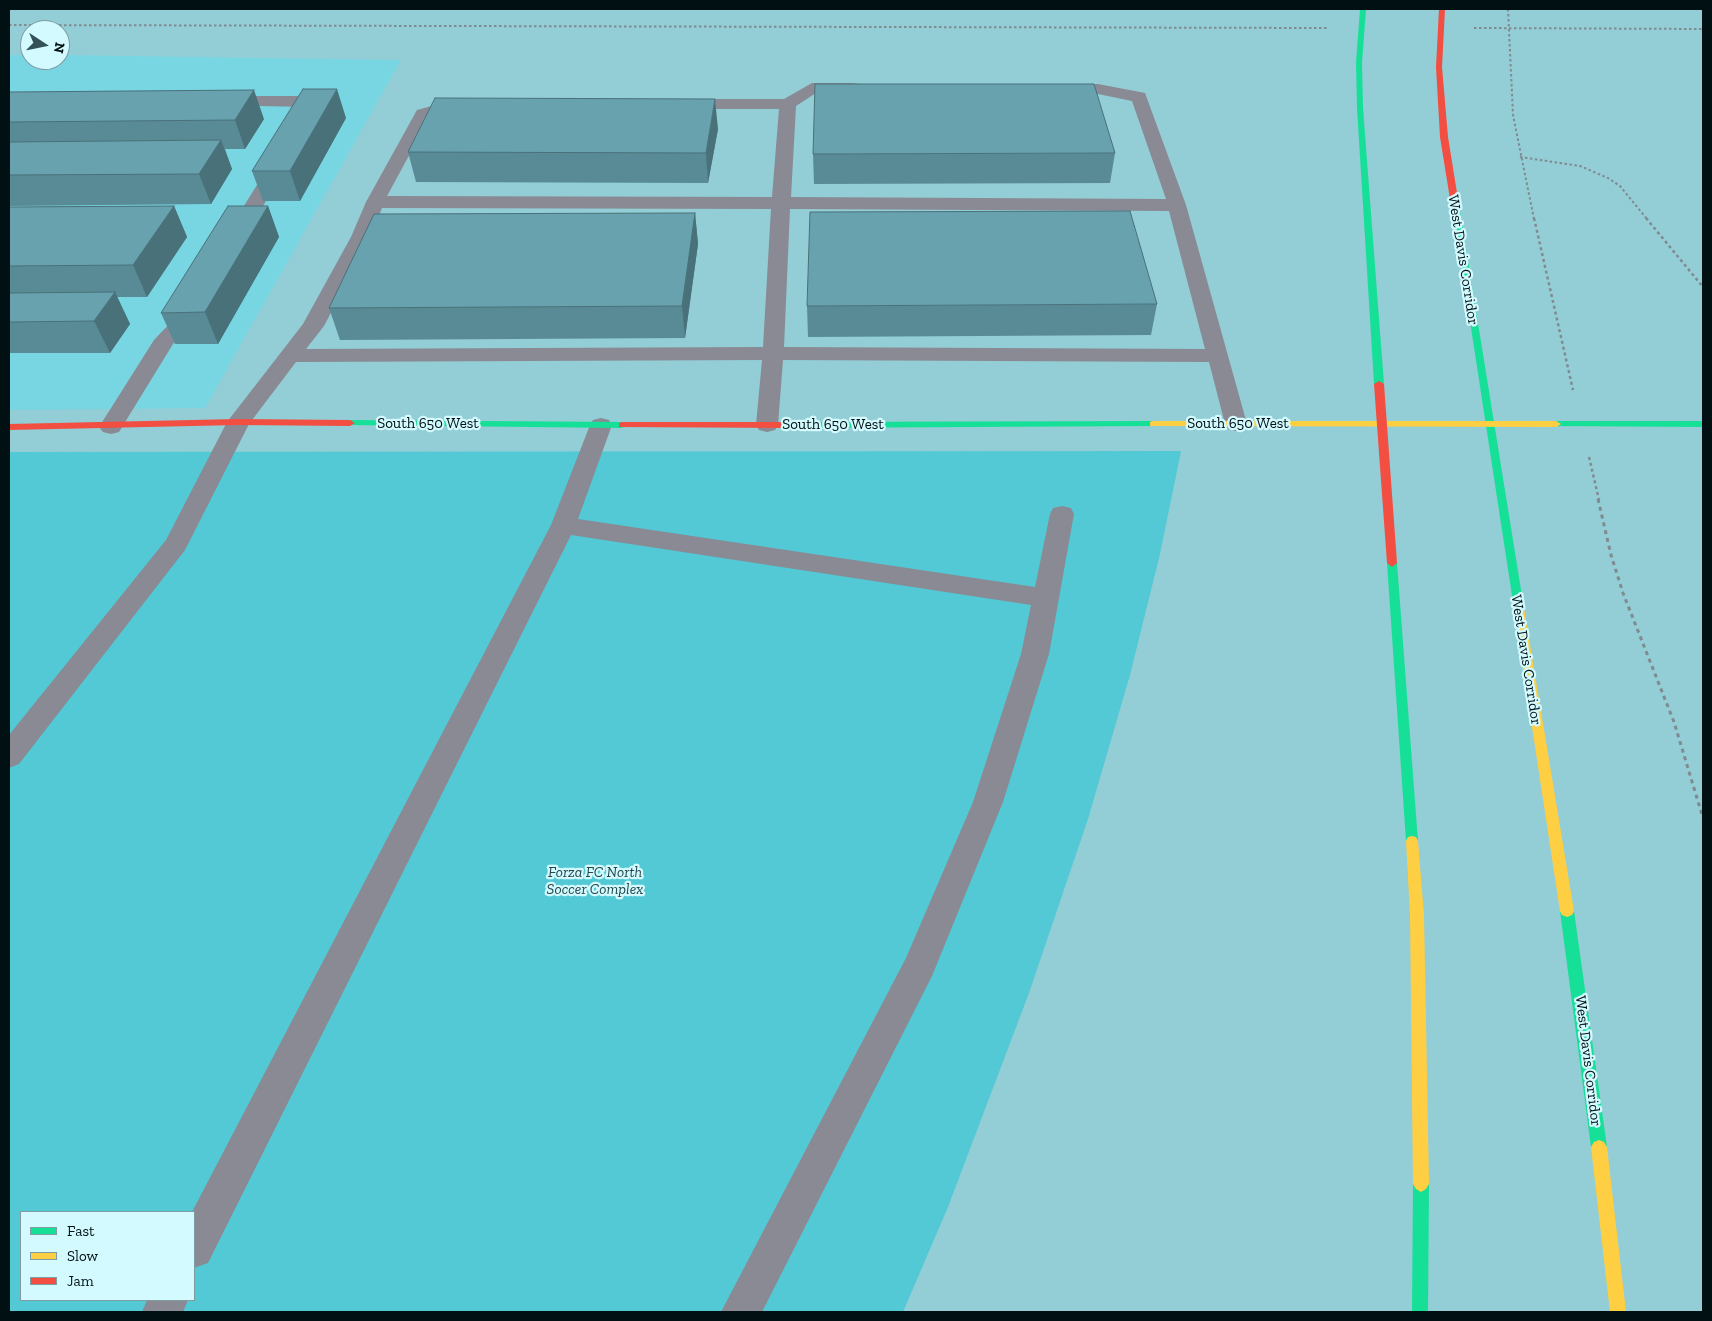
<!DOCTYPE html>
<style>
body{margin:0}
#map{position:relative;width:1712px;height:1321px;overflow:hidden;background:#93cdd5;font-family:"Zilla Slab",serif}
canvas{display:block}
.frame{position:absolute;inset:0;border:10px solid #001013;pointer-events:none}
.legend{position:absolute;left:20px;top:1211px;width:175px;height:90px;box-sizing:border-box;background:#d3faff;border:1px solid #7f9ca1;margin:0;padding:6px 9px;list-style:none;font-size:15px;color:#001013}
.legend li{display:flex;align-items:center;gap:10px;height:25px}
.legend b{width:25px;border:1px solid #7f9ca1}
.north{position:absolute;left:20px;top:20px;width:50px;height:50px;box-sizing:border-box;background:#d3faff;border:1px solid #7f9ca1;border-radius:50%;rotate:101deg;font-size:14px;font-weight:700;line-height:20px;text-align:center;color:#001013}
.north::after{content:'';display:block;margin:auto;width:18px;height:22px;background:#335257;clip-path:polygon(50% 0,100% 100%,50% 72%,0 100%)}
</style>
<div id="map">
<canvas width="1712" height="1321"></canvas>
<div class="frame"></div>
<ul class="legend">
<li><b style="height:6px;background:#16e098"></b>Fast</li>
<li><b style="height:6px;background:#ffcf43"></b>Slow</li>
<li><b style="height:6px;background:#f24e42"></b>Jam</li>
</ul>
<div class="north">N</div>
</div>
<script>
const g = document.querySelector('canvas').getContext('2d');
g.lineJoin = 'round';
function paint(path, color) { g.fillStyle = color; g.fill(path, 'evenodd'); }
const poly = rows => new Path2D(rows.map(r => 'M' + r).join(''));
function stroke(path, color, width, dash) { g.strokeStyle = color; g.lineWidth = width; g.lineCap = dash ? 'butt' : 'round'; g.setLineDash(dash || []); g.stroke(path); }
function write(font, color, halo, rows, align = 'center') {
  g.font = font + ' "Zilla Slab",serif'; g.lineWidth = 4.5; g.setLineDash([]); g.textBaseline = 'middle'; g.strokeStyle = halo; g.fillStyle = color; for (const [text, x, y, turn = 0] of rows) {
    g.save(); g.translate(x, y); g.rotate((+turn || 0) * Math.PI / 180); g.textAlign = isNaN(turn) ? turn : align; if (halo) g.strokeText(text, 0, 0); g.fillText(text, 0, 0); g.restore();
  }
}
const built = poly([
 [9,55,30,55,30,60,60,60,60,55,401,60,205,408,9,410]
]);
const green = poly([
 [1181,451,1160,554,1130,675,1088,819,1029,993,948,1207,903,1312,9,1312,9,452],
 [21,1212,194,1212,194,1300,21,1300]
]);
const pathFar2 = poly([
 [1508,9,1513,115,1534,219],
 [9,25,1328,28],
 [1474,28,1703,29],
 [1520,157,1580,166,1608,178,1620,186,1647,219]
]);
const pathFar1 = poly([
 [1534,218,1573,390],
 [1646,218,1703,287],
 [1589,457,1599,500]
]);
const path = poly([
 [1598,499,1611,555,1623,593,1674,722,1703,818]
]);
const lane = poly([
 [812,83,853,83,859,84,861,88,859,92,853,93,816,93,796,106,791,197,1166,199,1132,101,1098,94,1059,94,1053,93,1051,89,1053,85,1059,84,1098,84,1145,93,1186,205,1247,424,1244,429,1236,431,1228,429,1225,424,1209,362,783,360,778,425,775,430,767,432,759,430,756,425,762,360,296,362,249,424,185,550,19,764,9,768,9,735,166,540,227,422,303,324,351,237,366,202,417,110,462,98,468,99,470,103,468,107,430,117,387,196,772,197,779,109,678,109,672,108,670,104,672,100,678,99,784,99,812,83],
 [382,208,771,209,763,347,306,349,324,326,371,237,382,208],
 [790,209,1169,211,1205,349,784,347,790,209],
 [220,96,301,96,322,101,324,105,313,123,307,124,301,123,298,119,306,107,214,105,212,101,214,97,220,96],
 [279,159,285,160,288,164,244,238,241,242,227,242,224,238,270,164,273,160,279,159],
 [193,298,200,300,203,304,187,329,173,344,119,432,111,434,103,432,99,427,154,340,172,321,186,300,193,298],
 [601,418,609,420,612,425,578,519,1035,587,1050,514,1053,508,1062,506,1071,508,1074,514,1049,654,1003,802,932,976,762,1312,721,1312,906,958,973,802,1021,654,1031,605,571,535,208,1263,194,1268,192,1212,551,525,590,425,593,420,601,418],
 [147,1300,188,1300,183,1312,142,1312,147,1300]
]);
const fast = poly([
 [1360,9,1366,9,1362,63,1363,108,1384,384,1379,387,1374,384,1357,108,1356,63,1360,9],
 [1451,197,1458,199,1523,602,1518,606,1513,602,1451,197],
 [350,420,622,422,627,425,622,428,347,425,345,423,350,420],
 [1153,421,1156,422,1156,426,787,428,782,425,787,422,1153,421],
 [1556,421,1703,421,1703,427,1553,426,1553,422,1556,421],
 [1392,559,1397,563,1418,841,1416,845,1412,846,1408,845,1406,841,1387,563,1392,559],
 [1567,905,1572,907,1574,911,1607,1147,1604,1152,1599,1154,1594,1152,1591,1147,1560,911,1562,907,1567,905],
 [1421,1176,1426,1179,1429,1184,1428,1312,1412,1312,1413,1184,1416,1179,1421,1176]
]);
const slow = poly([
 [1153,421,1556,421,1561,424,1556,427,1150,426,1150,422,1153,421],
 [1518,598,1523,602,1574,911,1572,915,1567,917,1562,915,1560,911,1513,602,1518,598],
 [1412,836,1416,837,1418,841,1424,915,1429,1184,1426,1189,1421,1192,1416,1189,1413,1184,1410,915,1406,841,1408,837,1412,836],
 [1599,1140,1604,1142,1607,1147,1626,1312,1610,1312,1591,1147,1594,1142,1599,1140]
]);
const jam = poly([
 [1439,9,1445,9,1442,67,1448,137,1458,199,1454,201,1450,199,1440,137,1436,67,1439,9],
 [1379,381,1384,384,1397,563,1392,567,1387,563,1374,384,1379,381],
 [238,419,350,420,355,423,350,426,238,425,9,430,9,424,238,419],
 [622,422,787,422,792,425,787,428,619,427,619,423,622,422]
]);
const wall = poly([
 [9,92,264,119,245,149,225,149,232,169,211,204,9,206],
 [346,118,300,201,263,201,252,171],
 [718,129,708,183,416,182,408,152],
 [1115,153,1110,183,814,184,813,154],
 [174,206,187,237,147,297,117,297,130,324,110,353,9,353,9,207],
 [268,206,279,237,218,344,175,344,161,313],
 [695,213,698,244,685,338,340,340,329,308],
 [1157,304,1151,335,808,337,807,306]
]);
const shadedWall = poly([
 [337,89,346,118,300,201,290,171],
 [254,90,264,119,245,149,235,120],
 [715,99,718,129,708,183,706,153],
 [221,140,232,169,211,204,199,174],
 [174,206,187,237,147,297,133,265],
 [268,206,279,237,218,344,205,312],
 [695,213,698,244,685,338,682,306],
 [115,292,130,324,110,353,94,321]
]);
const building = poly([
 [815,84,1094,84,1115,153,813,154,815,84],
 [303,89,337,89,290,171,252,171,303,89],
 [254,90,235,120,9,122,9,92,254,90],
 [435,98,715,99,706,153,408,152,435,98],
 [221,140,199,174,9,175,9,142,221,140],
 [174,206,133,265,9,266,9,207,174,206],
 [228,206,268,206,205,312,161,313,228,206],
 [1130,211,1157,304,807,306,810,212,1130,211],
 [695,213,682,306,329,308,374,214,695,213],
 [115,292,94,321,9,322,9,293,115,292]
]);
const streetNames = [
 ["West Davis Corridor",1463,260,81],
 ["South 650 West",428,424],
 ["South 650 West",1238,424],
 ["South 650 West",833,425],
 ["West Davis Corridor",1526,660,81],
 ["West Davis Corridor",1588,1061,83]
];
const parkNames = [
 ["Forza FC North",595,873],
 ["Soccer Complex",595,890]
];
paint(built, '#78d6e2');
paint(green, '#53c9d6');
stroke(pathFar2, '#7f8b91', 2, [2.5, 2.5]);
stroke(pathFar1, '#7f8b91', 2.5, [3, 3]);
stroke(path, '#7f8b91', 3, [4, 4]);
paint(lane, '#898a93');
paint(fast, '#16e098');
paint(slow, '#ffcf43');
paint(jam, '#f24e42');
paint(wall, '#598b96');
paint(shadedWall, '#49717a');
paint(building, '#68a2ae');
stroke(building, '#49717a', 1);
write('15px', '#001013', '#d3faff', streetNames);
write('italic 15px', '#254549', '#d3faff', parkNames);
</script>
